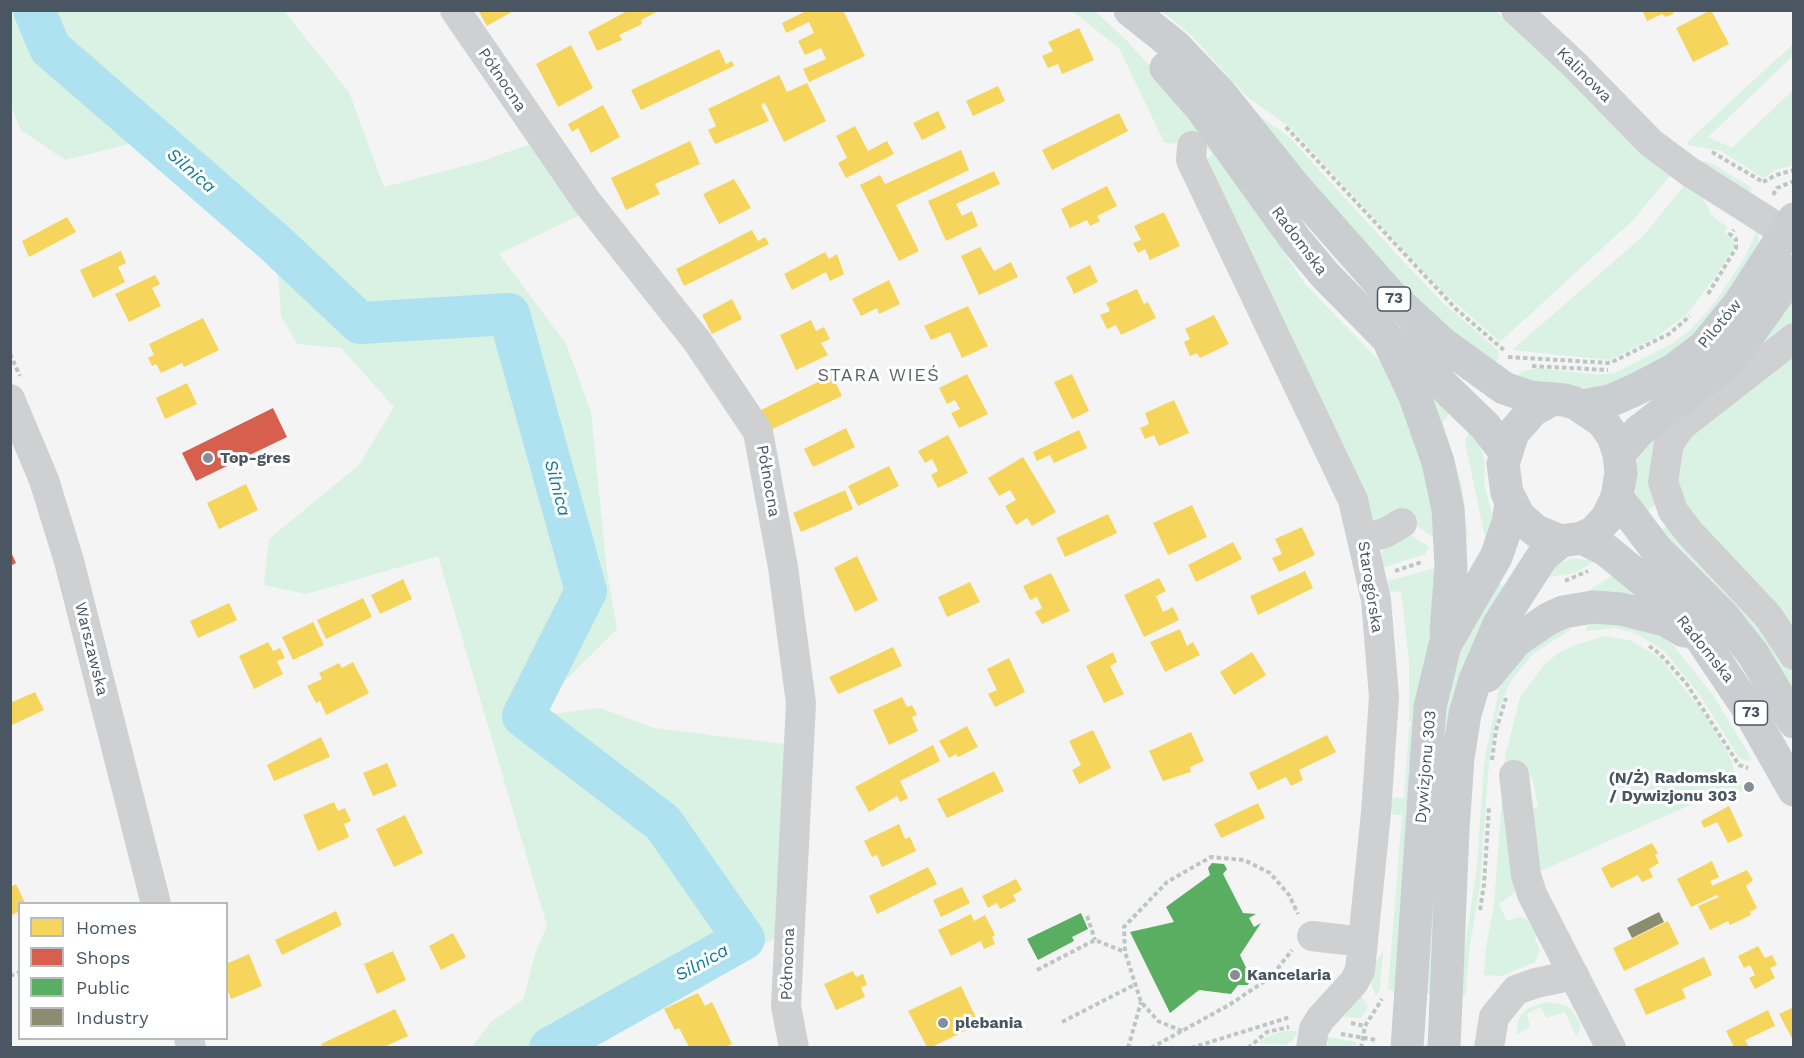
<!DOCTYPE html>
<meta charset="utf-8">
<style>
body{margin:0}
#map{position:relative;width:1804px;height:1058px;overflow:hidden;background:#f4f4f4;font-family:"Work Sans",sans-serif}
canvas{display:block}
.frame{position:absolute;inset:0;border:12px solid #4a5661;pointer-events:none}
.legend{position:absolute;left:18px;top:902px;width:210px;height:138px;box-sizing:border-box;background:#fff;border:2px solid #b7bbc0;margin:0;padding:8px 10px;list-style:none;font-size:18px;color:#4a5661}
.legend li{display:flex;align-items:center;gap:12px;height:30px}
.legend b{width:30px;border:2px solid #b7bbc0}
</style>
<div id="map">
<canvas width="1804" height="1058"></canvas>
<div class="frame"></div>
<ul class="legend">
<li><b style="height:16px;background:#f6d55c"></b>Homes</li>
<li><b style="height:16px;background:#d6604d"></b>Shops</li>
<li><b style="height:16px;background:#5aae61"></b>Public</li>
<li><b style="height:16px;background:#8c8c6e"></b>Industry</li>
</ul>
</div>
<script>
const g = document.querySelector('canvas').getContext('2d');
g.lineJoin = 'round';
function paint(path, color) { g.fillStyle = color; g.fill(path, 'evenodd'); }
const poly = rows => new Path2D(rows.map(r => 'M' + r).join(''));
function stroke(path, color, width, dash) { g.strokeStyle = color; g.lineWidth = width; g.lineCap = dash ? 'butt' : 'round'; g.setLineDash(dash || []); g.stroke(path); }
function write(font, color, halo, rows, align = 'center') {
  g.font = font + ' "Work Sans",sans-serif'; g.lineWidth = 6; g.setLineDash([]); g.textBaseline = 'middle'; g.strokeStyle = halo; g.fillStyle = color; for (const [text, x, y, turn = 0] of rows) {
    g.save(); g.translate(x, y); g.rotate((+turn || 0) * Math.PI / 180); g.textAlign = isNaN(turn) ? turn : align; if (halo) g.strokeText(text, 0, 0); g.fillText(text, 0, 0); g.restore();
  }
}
const green = poly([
 [10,11,284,11,349,92,384,187,479,162,534,143,588,211,499,254,566,344,591,412,607,571,617,629,546,700,550,714,600,708,654,728,784,744,777,937,584,1041,578,1047,472,1047,492,1021,523,1000,536,951,547,926,438,556,306,594,264,585,269,539,359,465,394,407,341,348,297,344,281,316,278,275,223,212,142,141,65,160,21,130,11,106],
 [1072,11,1096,12,1127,41,1182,101,1305,284,1390,372,1431,473,1433,537,1414,524,1372,521,1203,164,1212,154,1196,133,1173,144,1164,142,1119,48],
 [1162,11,1496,11,1702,196,1712,216,1727,227,1725,232,1734,239,1735,246,1712,281,1686,315,1655,338,1609,360,1512,350,1642,237,1684,186,1670,176,1633,220,1500,342,1442,291,1291,128,1246,96,1192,36],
 [1793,44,1793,56,1708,137,1732,148,1793,90,1793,165,1776,170,1763,178,1721,151,1688,145,1687,142],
 [1248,108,1288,136,1413,272,1442,302,1498,350,1499,357,1492,367,1386,269],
 [1704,161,1713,164,1752,188,1748,195,1700,165],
 [1757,231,1760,245,1757,255,1689,344,1612,386,1588,389,1560,384,1514,381,1521,372,1537,368,1599,375,1615,373,1673,343,1690,330,1713,305,1745,257],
 [1793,290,1793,329,1685,414,1659,500,1646,513,1636,493,1636,464,1639,453],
 [1793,344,1793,643,1679,500,1677,489,1681,446],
 [1424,387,1451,411,1443,422,1462,486,1468,537,1460,538],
 [1469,431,1478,441,1485,461,1484,484,1493,517,1486,542,1465,442],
 [1671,521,1775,640,1793,672,1793,700,1660,532],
 [1409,534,1429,547,1425,554,1379,569,1379,559,1385,547],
 [1571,558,1595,561,1575,573,1543,578,1558,564],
 [1442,566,1399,993,1388,989,1402,815,1394,815,1386,804,1386,797,1404,798,1409,728,1412,723,1409,722,1409,661,1401,591,1383,593,1381,583],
 [1615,574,1645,600,1588,591],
 [1492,579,1507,588,1490,615,1437,995,1424,994,1443,725,1458,655],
 [1594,616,1612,617,1662,637,1673,645,1713,695,1752,759,1748,761,1739,758,1700,695,1664,651,1637,634,1615,628,1585,631],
 [1567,622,1570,630,1533,654,1512,679,1498,711,1489,762,1480,887,1469,951,1466,994,1461,997,1463,959,1477,866,1484,763,1499,689,1508,668],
 [1605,636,1632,641,1660,658,1705,715,1732,761,1733,768,1744,792,1729,788,1538,872,1527,811,1538,806,1532,777,1522,774,1516,891,1499,904,1507,921,1519,917,1532,921,1542,934,1534,938,1540,950,1535,962,1502,976,1484,975,1486,946,1494,906,1505,757,1520,697,1543,666,1557,654,1575,645],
 [1383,951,1380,989,1376,996,1369,979,1371,969],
 [1360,993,1368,1007,1361,1018,1333,1016],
 [1547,1002,1565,1005,1572,1010,1581,1024,1579,1033,1576,1036,1565,1012,1547,1018,1540,1007,1527,1014,1530,1027,1516,1035,1518,1021,1522,1014,1529,1008],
 [1285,1031,1298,1031,1292,1041,1285,1045,1258,1043,1266,1037],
 [1327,1037,1357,1042,1356,1047,1329,1047]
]);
const homes = poly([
 [478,10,515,10,487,26],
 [629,10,660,10,641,20,642,24,619,35,622,40,597,51,588,32],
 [808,10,843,10,865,56,809,82,803,69,826,59,821,48,805,55,798,41,814,33,809,22,786,33,782,23],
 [1642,10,1673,10,1673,14,1666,17,1662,14,1647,21],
 [1711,10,1729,44,1693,62,1676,28],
 [1079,28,1094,60,1062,74,1058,64,1048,68,1042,56,1053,51,1048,42],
 [571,45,593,88,558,107,536,64],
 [719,49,726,64,732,61,734,66,641,110,631,90],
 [779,75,787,92,807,83,826,121,784,142,765,103,761,105,769,121,715,144,708,130,716,126,708,109],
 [998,86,1005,101,973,116,966,101],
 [603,105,620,137,591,153,578,128,572,132,568,124],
 [938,111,946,128,922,140,913,123],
 [1119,113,1128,131,1052,170,1042,150],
 [855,126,868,151,887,141,894,154,846,178,838,163,847,158,836,136],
 [690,141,700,164,655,184,660,194,626,210,611,178],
 [961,150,969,170,896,205,919,251,899,261,860,185,880,175,885,184],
 [994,171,1000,184,956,204,962,216,972,211,978,226,946,241,928,201],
 [734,179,751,208,719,224,703,194],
 [1107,186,1117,206,1097,216,1100,221,1090,226,1087,220,1070,228,1061,209],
 [1164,212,1180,246,1150,260,1145,249,1138,253,1133,243,1141,240,1134,226],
 [67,217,76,232,29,257,22,241],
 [752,230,758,241,765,237,769,244,684,286,676,269],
 [980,247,994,271,1011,262,1018,277,979,295,961,256],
 [121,251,126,263,118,267,125,282,93,298,80,270],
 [825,252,829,259,837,254,844,274,830,281,826,272,792,290,784,274],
 [1090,265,1098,282,1074,294,1066,277],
 [155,275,160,284,152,288,161,306,129,322,115,294],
 [889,280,900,304,879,314,877,308,861,316,852,299],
 [1137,289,1144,304,1148,302,1156,318,1121,335,1116,325,1107,329,1100,315,1110,311,1106,303],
 [732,299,742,319,712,334,702,315],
 [968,306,988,346,962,358,950,332,931,340,924,326],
 [1214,315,1229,344,1200,358,1197,353,1190,356,1184,342,1190,339,1185,329],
 [203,318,219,350,184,367,182,363,161,373,156,364,152,366,148,358,154,355,149,344],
 [811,320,816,331,824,327,830,339,821,343,828,355,796,370,780,335],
 [967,374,988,414,959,428,951,413,960,409,955,400,947,404,939,388],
 [1072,374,1089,411,1072,419,1054,382],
 [832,375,842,396,766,432,757,412],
 [187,383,197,404,165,419,156,398],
 [1174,400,1189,433,1159,446,1154,435,1145,439,1140,428,1149,424,1145,413],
 [846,428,855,447,813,467,804,449],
 [1079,430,1087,448,1054,463,1050,455,1037,461,1033,452],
 [948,435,968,473,938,488,931,475,938,471,932,459,925,463,918,451],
 [1023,457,1056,512,1032,526,1027,518,1016,525,1005,506,1016,500,1010,490,999,496,988,478],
 [889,466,899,486,858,506,848,486],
 [246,484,258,510,219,529,207,503],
 [845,490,853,509,801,532,793,513],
 [1192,505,1207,537,1168,555,1153,523],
 [1108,514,1117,533,1065,557,1056,538],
 [1302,527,1315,555,1279,572,1272,558,1282,554,1275,539],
 [1233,542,1242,559,1196,582,1188,565],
 [857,556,878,600,855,612,834,568],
 [1305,571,1313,588,1258,615,1250,596],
 [1051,573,1070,611,1042,624,1035,612,1042,608,1037,597,1030,600,1023,586],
 [1159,578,1166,591,1156,596,1163,612,1173,607,1179,620,1144,637,1124,595],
 [403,579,412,599,380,614,371,595],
 [970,582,980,602,947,617,938,597],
 [363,598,372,617,326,639,317,620],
 [229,603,237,620,198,638,190,621],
 [313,622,324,645,293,660,282,637],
 [1180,629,1187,646,1193,642,1200,655,1165,672,1150,642],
 [268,642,273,651,280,648,285,658,277,661,283,674,254,689,239,656],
 [893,647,902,666,838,694,829,677],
 [1113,652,1117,662,1110,666,1124,694,1104,703,1086,666],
 [1252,652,1266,675,1234,695,1220,672],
 [1009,658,1025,692,995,707,988,694,997,690,987,669],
 [353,662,369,693,326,715,320,701,316,703,307,686,322,679,319,673,339,663,342,668],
 [35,692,44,710,10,726,10,703],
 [902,697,907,707,912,705,917,715,912,717,918,731,889,745,873,710],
 [967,726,978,747,958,757,956,754,949,758,939,741],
 [1093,730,1111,768,1079,784,1072,770,1081,765,1069,741],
 [1191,732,1204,761,1190,767,1191,772,1163,781,1149,751],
 [1327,735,1336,752,1299,770,1303,780,1291,786,1286,777,1258,790,1249,773],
 [321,737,330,757,274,781,267,765],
 [933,745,940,761,900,781,908,798,900,802,897,796,869,812,855,787],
 [387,763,397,786,373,796,363,773],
 [994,771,1004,791,947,818,937,799],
 [334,802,338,811,345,808,351,821,344,824,349,837,318,851,303,815],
 [1258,803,1265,818,1221,838,1214,824],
 [1729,806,1743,836,1728,843,1717,822,1704,828,1701,821],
 [405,815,423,853,394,867,376,829],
 [899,824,905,839,910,837,916,851,882,867,877,855,872,857,864,841],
 [1652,843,1658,853,1655,855,1659,863,1649,869,1653,877,1642,882,1638,875,1611,888,1601,868],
 [1712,861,1719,877,1710,881,1712,886,1747,870,1753,880,1746,886,1757,908,1750,912,1751,915,1730,925,1728,921,1710,930,1698,906,1719,897,1717,895,1691,907,1677,879],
 [928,867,937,884,877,914,869,896],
 [1016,879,1022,890,1013,895,1016,901,1000,909,997,903,988,908,982,896],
 [16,884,25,903,20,903,20,911,10,916,10,887],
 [962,887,970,903,941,917,933,900],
 [336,911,342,925,282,955,275,940],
 [971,914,974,921,985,915,995,935,992,937,995,944,984,949,981,941,951,956,938,930],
 [1668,921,1679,944,1624,971,1613,948],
 [453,933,466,957,441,970,429,946],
 [1758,946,1765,958,1772,955,1777,965,1770,968,1775,978,1755,989,1749,978,1755,975,1750,965,1744,968,1738,956],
 [393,951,406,980,377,994,364,964],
 [249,954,262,986,231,999,226,987,226,964],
 [1704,957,1712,975,1682,989,1686,998,1646,1015,1634,989],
 [853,971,856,977,863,974,867,985,861,987,865,997,836,1010,824,984],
 [961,986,979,1024,932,1047,927,1047,908,1011],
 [698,993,705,1006,712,1002,732,1044,725,1047,689,1047,679,1028,675,1030,664,1009],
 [1794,1007,1794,1042,1779,1014],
 [395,1009,408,1036,384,1047,322,1047,321,1044],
 [1768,1010,1775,1026,1745,1040,1749,1047,1734,1047,1726,1031]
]);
const shops = poly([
 [273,408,287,437,196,481,182,453],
 [10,550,16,563,10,566]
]);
const public = poly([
 [1212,863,1224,864,1227,869,1223,874,1243,913,1256,914,1249,918,1254,927,1261,923,1240,955,1251,978,1248,985,1238,985,1231,994,1199,990,1170,1013,1130,932,1174,922,1166,907,1210,875,1208,868],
 [1081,913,1088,929,1072,937,1074,941,1038,960,1027,939]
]);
const industry = poly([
 [1659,912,1664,922,1632,938,1627,928]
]);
const river = poly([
 [34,10,50,48,275,243,360,323,509,314,586,591,523,716,663,823,744,939,550,1048]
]);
const path = poly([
 [1286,127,1456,309,1505,351],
 [1712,152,1763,182],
 [1763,182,1776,175,1794,170],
 [1773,195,1777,188,1794,181],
 [1708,294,1736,248,1736,239,1730,234,1734,230],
 [10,354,20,376],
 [1508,357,1610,363,1669,334,1690,316],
 [1532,366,1608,370],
 [1395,571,1422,562],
 [1565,581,1588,571],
 [1649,646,1660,654,1686,683,1739,765,1748,768],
 [1492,760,1496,730,1506,698],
 [1480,910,1484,884,1489,807],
 [1087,916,1095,940],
 [1037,970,1095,940,1125,952],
 [10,976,20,972],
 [1062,1022,1136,984],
 [1351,1023,1365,1026],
 [1182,1031,1158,1021,1141,1002,1125,952,1124,927,1167,882,1211,857,1244,860,1270,873,1289,895,1298,914],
 [1341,1034,1376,1040],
 [1128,1048,1141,1002],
 [1151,1048,1229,1005,1271,977,1292,950],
 [1191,1048,1290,1017],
 [1248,1048,1267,1032,1289,1027],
 [1361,1048,1365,1026,1382,999]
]);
const minor = poly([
 [455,10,587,202,697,341,758,432,783,567,801,703,786,1006,794,1048],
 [1516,10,1574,64,1651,143,1690,172,1794,238],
 [1192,146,1191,160,1353,500,1376,600,1384,697,1376,813,1360,970,1354,982,1321,1018,1314,1029,1311,1048],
 [1794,338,1681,426,1669,443,1663,482,1673,511,1689,532,1768,616,1794,655],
 [10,399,44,480,69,561,156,904],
 [1363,540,1387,532,1402,523],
 [1514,775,1526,875,1532,894,1611,1048],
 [1312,936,1363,942],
 [189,1038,191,1048],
 [1489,1048,1494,1017,1516,990,1536,983,1574,975]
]);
const major = poly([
 [1130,10,1175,46,1220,93,1295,187,1392,297,1443,344,1504,388,1530,397,1564,400,1575,403,1602,421,1613,436,1619,454,1621,473,1617,497,1607,518,1594,532,1582,538,1561,541,1536,531,1519,516,1507,493,1503,464,1513,433,1533,410,1551,400],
 [1166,68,1201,108,1295,239,1325,275,1388,339,1423,366,1485,426,1505,452],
 [1391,346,1414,394,1438,462,1448,509,1451,567,1446,632],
 [1582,406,1610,401,1637,389,1675,369,1704,347,1739,304,1794,219],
 [1619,454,1639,431,1721,367,1745,340,1794,271],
 [1617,497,1656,549,1723,616,1753,654,1794,722],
 [1582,538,1606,550,1645,582,1702,640,1747,707,1794,790],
 [1487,676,1516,641,1548,619,1563,612,1593,607,1621,609,1665,620,1684,631],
 [1407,1048,1430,707,1445,645,1496,557,1508,523,1511,503],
 [1444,1048,1453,829,1458,758,1465,714,1475,680,1499,624,1542,557,1561,541]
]);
const markers = [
 [208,458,6,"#868d94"],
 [1749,787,6,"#868d94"],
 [1235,975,6,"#868d94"],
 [943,1023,6,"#868d94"]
];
const shields = [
 [1394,299,33],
 [1751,713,33]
];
const shieldNames = [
 ["73",1394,299],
 ["73",1751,713]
];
const streetNames = [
 ["Kalinowa",1584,75,45],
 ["Północna",502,80,56],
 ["Radomska",1299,241,53],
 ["Pilotów",1720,324,-50],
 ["Północna",768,481,80],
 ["Starogórska",1370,587,81],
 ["Warszawska",91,649,76],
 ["Radomska",1705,649,51],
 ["Dywizjonu 303",1426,767,-85],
 ["Północna",788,964,-88]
];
const poiNames = [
 ["Top-gres",220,458],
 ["(N/Ż) Radomska",1737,778,"right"],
 ["/ Dywizjonu 303",1737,796,"right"],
 ["Kancelaria",1247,975],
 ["plebania",955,1023]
];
const waterNames = [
 ["Silnica",191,171,41],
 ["Silnica",557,488,75],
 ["Silnica",702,963,-29]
];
const neighbourhoodNames = [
 ["STARA WIEŚ",879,376]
];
paint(green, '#d9f2e3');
paint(homes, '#f6d55c');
paint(shops, '#d6604d');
paint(public, '#5aae61');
paint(industry, '#8c8c6e');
stroke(river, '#aee2f0', 42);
stroke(path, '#bcc7c4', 4, [4.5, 3]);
stroke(minor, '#ced0d2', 30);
stroke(major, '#caced1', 33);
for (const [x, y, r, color] of markers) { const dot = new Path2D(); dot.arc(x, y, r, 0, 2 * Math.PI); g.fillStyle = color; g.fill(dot); stroke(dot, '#fff', 2); }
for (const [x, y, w] of shields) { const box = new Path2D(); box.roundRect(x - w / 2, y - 12, w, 24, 4.5); g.fillStyle = '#fff'; g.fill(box); stroke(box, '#4a5661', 1.5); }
write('bold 15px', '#4a5661', null, shieldNames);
write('16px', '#4a5661', '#fff', streetNames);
write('bold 16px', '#4a5661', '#fff', poiNames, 'left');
write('italic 18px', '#0c7c9b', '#fff', waterNames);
g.letterSpacing = '1.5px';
write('18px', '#5f6368', '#fff', neighbourhoodNames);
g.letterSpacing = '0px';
</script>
